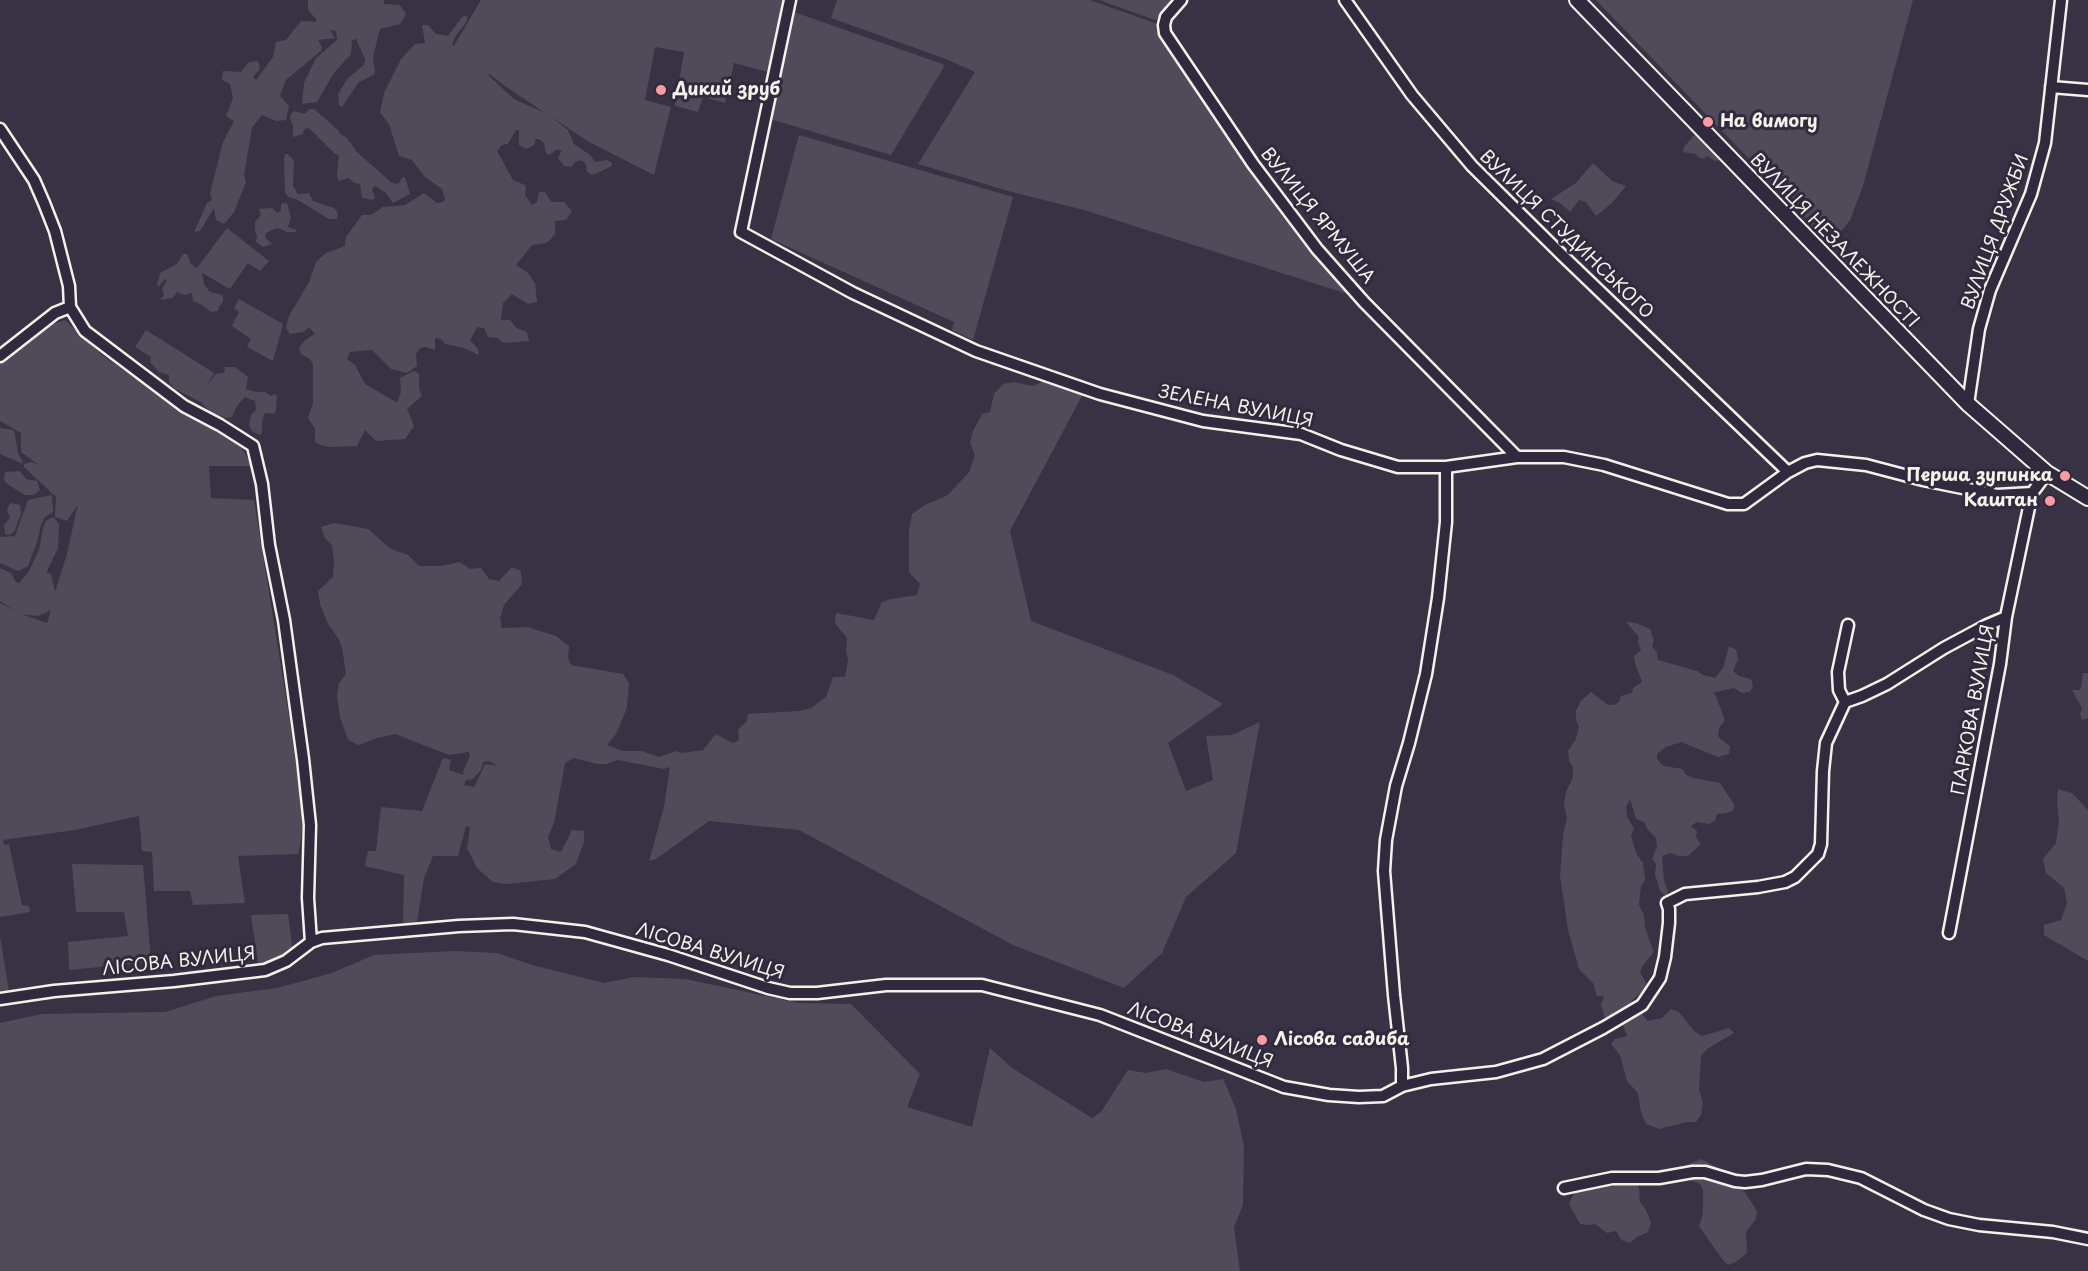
<!DOCTYPE html>
<meta charset="utf-8">
<style>
body{margin:0}
canvas{display:block;background:#373244}
</style>
<canvas width="2088" height="1271"></canvas>
<script>
const g = document.querySelector('canvas').getContext('2d');
g.lineJoin = 'round';
function paint(path, color) { g.fillStyle = color; g.fill(path, 'evenodd'); }
const poly = rows => new Path2D(rows.map(r => 'M' + r).join(''));
function stroke(path, color, width, dash) { g.strokeStyle = color; g.lineWidth = width; g.lineCap = dash ? 'butt' : 'round'; g.setLineDash(dash || []); g.stroke(path); }
function write(font, color, halo, rows, align = 'center') {
  g.font = font + ' "Playpen Sans",sans-serif'; g.lineWidth = 6; g.setLineDash([]); g.textBaseline = 'middle'; g.strokeStyle = halo; g.fillStyle = color; for (const [text, x, y, turn = 0] of rows) {
    g.save(); g.translate(x, y); g.rotate((+turn || 0) * Math.PI / 180); g.textAlign = isNaN(turn) ? turn : align; if (halo) g.strokeText(text, 0, 0); g.fillText(text, 0, 0); g.restore();
  }
}
const green = poly([
 [308,0,384,0,384,4,400,5,406,14,400,24,380,29,373,57,375,74,359,82,342,107,339,105,338,94,348,78,364,65,365,59,356,39,352,40,351,54,334,73,317,102,302,104,304,83,316,58,337,40,336,31,330,30,335,38,318,40,322,47,321,51,286,80,280,96,289,106,286,120,276,121,262,115,252,128,244,175,246,182,234,212,224,224,216,220,214,208,200,231,194,232,207,203,212,200,210,194,223,142,234,121,226,116,233,98,230,84,222,80,223,71,241,72,249,62,258,61,260,69,253,77,256,80,273,57,276,42,286,40,301,21,315,22,317,20,308,10],
 [481,0,783,0,768,72,734,63,725,103,703,97,698,112,675,106,684,52,655,47,645,100,671,107,654,175,589,142,550,116,568,130,574,144,590,155,595,162,607,160,612,163,612,166,593,175,587,172,586,165,582,160,575,162,571,167,564,166,558,158,562,150,556,150,549,155,546,153,544,143,539,139,536,139,534,145,526,149,519,145,519,130,516,130,508,144,502,145,497,151,513,180,525,185,526,188,525,195,532,205,537,202,539,192,545,192,551,202,564,202,572,211,566,220,555,221,555,234,551,239,546,243,532,245,516,265,528,273,535,283,537,302,528,304,512,294,503,303,501,320,510,320,516,328,527,332,529,341,503,343,498,338,488,337,484,328,477,327,470,340,478,349,479,355,464,348,445,344,441,339,435,338,435,350,426,347,420,348,416,354,417,366,407,373,391,369,372,350,350,352,347,359,355,365,365,384,396,402,398,400,401,392,400,378,414,371,419,374,419,388,422,396,407,409,414,426,405,439,376,441,365,430,357,446,330,447,320,445,315,442,315,429,308,418,313,403,313,365,310,359,301,354,299,348,305,340,315,334,309,327,304,332,290,334,286,328,289,316,309,282,316,262,326,253,345,246,346,237,362,215,371,215,383,207,405,205,424,193,437,203,443,202,445,199,442,189,425,177,412,160,399,156,389,124,380,112,384,93,401,59,415,44,425,43,422,25,428,25,436,34,448,36,462,17,467,15,467,21,455,37,452,45,454,46],
 [488,73,505,86,545,113,514,99,490,77],
 [837,0,1090,0,1160,25,1163,34,1290,222,1356,293,1354,296,1084,210,1012,192,918,164,975,72,946,59,831,18],
 [1099,0,1177,0,1162,17,1155,20],
 [1596,0,1913,0,1863,186,1850,220,1830,246,1805,217],
 [794,12,945,65,891,155,770,119],
 [309,109,314,109,339,131,341,135,346,137,357,152,392,183,398,184,403,177,405,177,410,194,393,203,386,193,375,186,372,189,375,198,373,200,362,198,360,184,354,183,349,178,339,181,337,176,339,155,335,154,309,128,304,129,303,134,293,137,293,125,290,119,291,114,294,111,305,114],
 [1695,134,1701,137,1718,154,1720,160,1715,161,1707,156,1704,159,1700,158,1695,154,1683,152,1684,147],
 [799,135,1013,197,973,340,952,330,954,322,771,239],
 [285,154,288,154,294,161,293,186,298,194,309,193,313,201,334,208,338,213,337,219,329,219,298,200,288,197,285,192,284,159],
 [1593,163,1612,181,1626,186,1612,203,1596,216,1586,202,1579,200,1570,212,1560,203,1551,199,1576,183],
 [287,203,291,218,288,227,297,230,296,232,287,232,278,228,272,230,266,233,265,237,272,244,263,247,256,242,257,236,255,232,255,222,261,215,259,209,272,208,277,213,281,211,281,204],
 [227,228,269,261,260,271,248,263,230,289,202,273,204,284,210,292,223,295,223,302,220,305,218,311,211,312,202,305,193,301,192,293,184,295,177,292,173,298,160,300,164,295,162,288,167,281,165,279,159,286,157,285,160,273,177,264,183,254,187,254,191,264,197,268],
 [239,299,283,324,273,361,247,347,251,339,232,326,239,312,234,308],
 [65,320,102,355,147,387,186,414,226,435,241,447,251,463,251,466,209,466,211,498,254,500,288,710,303,815,301,840,298,854,238,856,245,903,193,905,190,891,154,891,152,852,142,851,139,816,75,830,3,840,4,845,9,844,22,905,29,906,30,912,0,917,0,603,15,611,0,601,0,568,11,573,16,582,19,583,28,573,39,550,43,528,46,521,53,517,59,524,58,548,47,571,47,573,51,574,55,592,67,554,78,504,67,521,55,517,56,497,24,467,24,464,31,462,39,465,21,452,21,433,0,421,0,363,50,325],
 [51,610,47,623,21,614,38,616],
 [146,330,214,373,206,387,216,374,224,373,225,367,235,367,248,377,246,389,256,392,265,392,271,396,275,394,277,396,276,410,274,414,265,413,262,421,262,433,259,435,252,431,249,425,251,415,256,410,255,401,245,397,237,406,232,417,226,418,210,412,201,402,175,389,169,382,169,375,159,372,150,362,151,357,135,347],
 [1045,381,1083,394,1010,531,1031,621,1173,675,1223,704,1168,743,1186,791,1213,780,1206,736,1232,735,1260,722,1236,853,1186,897,1162,953,1124,988,1013,945,799,830,709,821,656,859,649,861,664,807,670,767,664,769,618,760,607,764,597,764,574,758,565,763,554,823,548,837,551,849,561,852,572,830,584,831,584,842,576,864,555,879,507,884,493,882,477,868,467,848,470,827,466,826,458,856,433,856,424,878,416,928,403,927,404,875,365,866,368,851,376,851,381,807,422,811,443,758,451,760,449,770,464,775,463,771,470,756,469,752,449,755,395,734,377,738,359,745,348,740,340,717,337,695,339,683,346,674,342,647,338,638,328,624,320,604,318,591,333,577,334,561,332,545,325,538,321,527,334,523,368,529,391,549,408,555,419,566,441,566,460,562,470,569,481,568,489,579,499,581,512,567,521,571,522,584,504,605,500,618,502,628,527,627,556,636,569,646,568,658,571,665,623,674,629,683,627,707,623,718,616,734,607,745,623,751,642,751,659,757,676,751,682,753,703,750,716,734,733,743,739,740,738,730,747,721,748,714,799,711,811,708,826,697,833,677,845,677,848,660,846,651,847,638,835,623,836,613,874,620,882,602,891,599,917,595,920,584,909,572,909,531,912,514,925,505,948,495,969,472,975,455,970,443,973,431,982,414,990,412,994,394,1003,384,1014,382,1032,386],
 [489,761,498,766,485,764,474,787,464,785,466,780,473,779,481,770,483,762],
 [0,428,14,430,18,453,23,462,21,463,0,454],
 [20,471,26,479,37,481,40,490,34,495,25,495,7,484,4,479,5,472],
 [52,495,53,512,45,517,41,525,37,542,28,566,18,571,0,563,0,537,15,536,28,500],
 [10,503,20,505,21,514,14,532,9,535,5,534,4,525,10,518,7,510],
 [1626,622,1636,623,1650,629,1654,640,1652,646,1657,653,1658,660,1697,671,1703,675,1715,678,1723,668,1729,646,1736,650,1738,659,1733,671,1739,676,1751,679,1753,686,1750,692,1742,693,1734,688,1712,693,1715,694,1725,720,1719,728,1718,737,1730,746,1729,754,1718,757,1681,742,1666,747,1657,754,1657,759,1663,766,1683,769,1686,775,1694,778,1720,783,1734,804,1734,810,1727,813,1717,814,1715,821,1709,824,1697,822,1691,826,1697,831,1696,837,1701,844,1688,856,1679,856,1670,853,1662,856,1664,881,1668,891,1667,897,1660,891,1655,875,1656,864,1652,859,1657,847,1656,838,1648,830,1644,822,1636,819,1630,799,1626,807,1627,816,1634,829,1631,836,1637,855,1643,863,1645,880,1641,886,1639,905,1644,915,1645,928,1654,952,1643,965,1640,972,1646,983,1644,990,1633,999,1629,1007,1614,1018,1605,1018,1601,1005,1604,996,1597,996,1593,983,1579,969,1568,930,1560,876,1563,834,1567,819,1564,804,1566,792,1573,777,1573,767,1569,761,1568,751,1576,739,1579,727,1576,720,1576,711,1581,701,1591,692,1608,705,1614,705,1619,702,1621,696,1632,693,1633,688,1642,682,1635,663,1634,656,1641,650,1638,642,1639,637],
 [2083,673,2088,673,2088,718,2082,720,2080,714,2082,708,2072,690,2079,690,2081,688],
 [2058,789,2072,793,2088,810,2088,961,2044,935,2044,925,2061,920,2067,903,2064,888,2046,873,2043,859,2056,843,2059,822,2057,802],
 [72,864,143,865,151,962,69,970,68,942,128,936,124,912,76,912],
 [288,914,293,951,276,962,258,963,251,915],
 [0,937,9,991,0,994],
 [455,951,497,953,532,965,604,983,634,977,685,979,799,1003,851,1004,920,1074,907,1107,972,1127,990,1048,1012,1068,1092,1118,1101,1112,1128,1070,1146,1073,1166,1069,1204,1082,1223,1079,1236,1109,1244,1147,1243,1205,1234,1227,1240,1271,0,1271,0,1023,42,1014,165,1012,216,996,277,988,332,973,374,955],
 [1671,1009,1679,1012,1694,1031,1702,1036,1729,1028,1734,1033,1707,1049,1701,1056,1699,1090,1703,1102,1701,1115,1696,1122,1687,1122,1659,1129,1646,1124,1641,1112,1638,1093,1627,1081,1620,1055,1611,1044,1615,1039,1627,1036,1623,1025,1631,1016,1641,1013,1648,1021,1662,1018],
 [1701,1159,1728,1173,1746,1194,1757,1211,1756,1219,1746,1232,1747,1253,1736,1262,1728,1265,1722,1259,1699,1226,1703,1214,1703,1190,1700,1184,1687,1179,1684,1171,1687,1165],
 [1634,1182,1639,1187,1640,1202,1646,1210,1651,1223,1648,1232,1637,1237,1630,1243,1621,1240,1616,1231,1607,1233,1595,1224,1590,1225,1580,1224,1571,1208,1569,1203,1575,1192,1613,1183,1628,1185]
]);
const minor = poly([
 [790,0,741,232,853,293,976,351,1100,394,1203,421,1301,434,1341,450,1398,467,1446,467,1517,457,1564,457,1604,465,1728,504,1744,504,1788,472,1805,463,1817,460,1866,465,1923,480,1997,495,2032,493,2047,473],
 [1181,0,1166,17,1164,25,1165,33,1253,164,1317,249,1364,302,1517,457],
 [1345,0,1412,95,1472,166,1564,257,1788,472],
 [2051,87,2088,90],
 [0,129,34,180,44,203,55,231,69,286,70,307,85,331,184,406,220,425,253,446,262,484,269,545,284,620,303,759,310,825,308,898,311,942],
 [0,356,55,313,70,307],
 [1968,404,1979,329,1990,290,2031,194,2045,143,2061,0],
 [1845,702,1839,690,1838,672,1848,625],
 [1949,933,2000,664,2006,617,2032,493],
 [0,999,54,991,174,981,265,970,286,961,311,942,322,938,459,926,513,924,585,932,668,955,768,988,790,993,817,993,886,985,982,985,1100,1015,1284,1087,1329,1095,1359,1097,1383,1096,1402,1086,1431,1079,1496,1072,1543,1059,1603,1028,1642,1005,1660,978,1665,957,1669,923,1669,909,1667,903,1685,894,1758,887,1785,882,1795,877,1818,854,1821,844,1823,771,1826,743,1845,702,1862,696,1887,684,1944,648,1985,626,2006,617],
 [1402,1086,1402,1068,1394,995,1384,871,1386,840,1396,786,1409,743,1426,674,1438,598,1446,522,1446,467],
 [1564,1188,1612,1178,1659,1178,1693,1172,1705,1172,1735,1181,1745,1182,1762,1180,1806,1169,1828,1170,1861,1178,1924,1210,1949,1219,1979,1225,2053,1232,2088,1239]
]);
const tertiary = poly([
 [1577,0,1968,404,2047,473,2088,498]
]);
const markers = [
 [661,90,6,"#ff9aa2"],
 [1708,122,6,"#ff9aa2"],
 [2065,476,6,"#ff9aa2"],
 [2050,501,6,"#ff9aa2"],
 [1262,1040,6,"#ff9aa2"]
];
const poiNames = [
 ["Дикий зруб",673,90],
 ["На вимогу",1720,122],
 ["Перша зупинка",2053,476,"right"],
 ["Каштан",2038,501,"right"],
 ["Лісова садиба",1274,1040]
];
const streetNames = [
 ["ВУЛИЦЯ ЯРМУША",1317,216,51],
 ["ВУЛИЦЯ ДРУЖБИ",1996,232,-70],
 ["ВУЛИЦЯ СТУДИНСЬКОГО",1566,235,44],
 ["ВУЛИЦЯ НЕЗАЛЕЖНОСТІ",1834,241,46],
 ["ЗЕЛЕНА ВУЛИЦЯ",1236,407,11],
 ["ПАРКОВА ВУЛИЦЯ",1974,710,-80],
 ["ЛІСОВА ВУЛИЦЯ",710,952,17],
 ["ЛІСОВА ВУЛИЦЯ",179,962,-6],
 ["ЛІСОВА ВУЛИЦЯ",1200,1036,21]
];
paint(green, '#504b59');
stroke(minor, '#f4f1e8', 15);
stroke(tertiary, '#f4f1e8', 18);
stroke(minor, '#2f2a3d', 10);
stroke(tertiary, '#2f2a3d', 14);
for (const [x, y, r, color] of markers) { const dot = new Path2D(); dot.arc(x, y, r, 0, 2 * Math.PI); g.fillStyle = color; g.fill(dot); stroke(dot, '#2f2a3d', 2); }
write('bold 18px', '#f4f1e8', '#2f2a3d', poiNames, 'left');
write('18px', '#f4f1e8', '#2f2a3d', streetNames);
</script>
